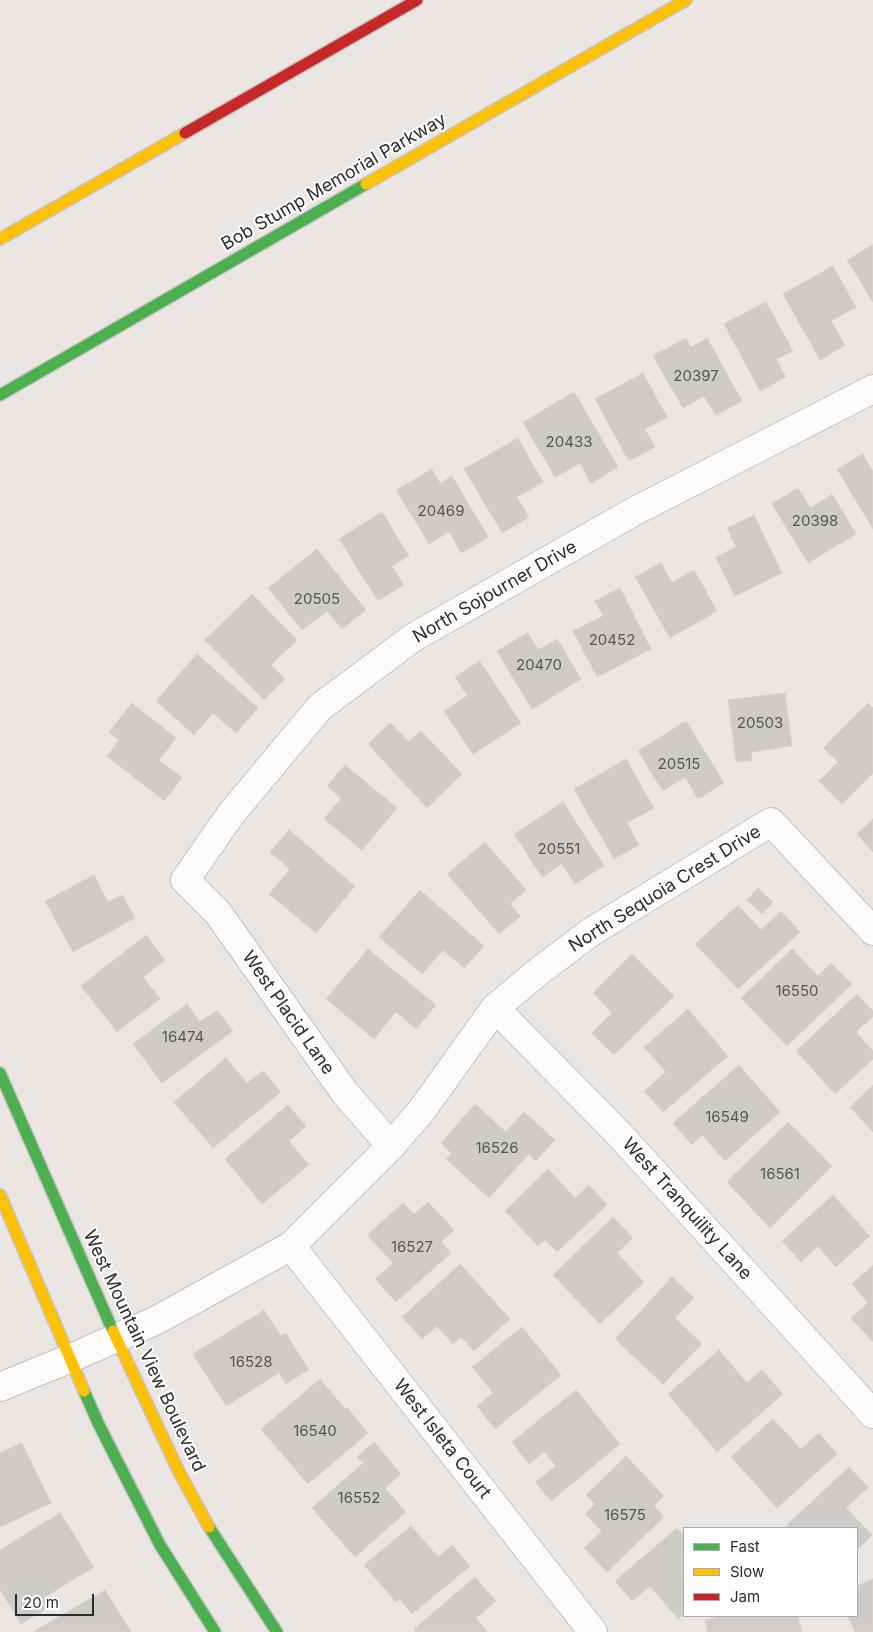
<!DOCTYPE html>
<style>
body{margin:0}
#map{position:relative;width:873px;height:1632px;overflow:hidden;background:#ebe6e1;font-family:Inter,sans-serif}
canvas{display:block}
.legend{position:absolute;left:683px;top:1527px;width:175px;height:90px;box-sizing:border-box;background:#fff;border:1px solid #ababab;margin:0;padding:6px 9px;list-style:none;font-size:15px;color:#2c2c2c}
.legend li{display:flex;align-items:center;gap:10px;height:25px}
.legend b{width:25px;border:1px solid #ababab}
.scale{position:absolute;left:15px;top:1594px;width:79px;height:22px;box-sizing:border-box;border:2px solid #2c2c2c;border-top:0;padding-left:6px;font-size:15px;line-height:18px;white-space:nowrap;color:#2c2c2c;-webkit-text-stroke:4px #fff;paint-order:stroke}
</style>
<div id="map">
<canvas width="873" height="1632"></canvas>
<ul class="legend">
<li><b style="height:6px;background:#4caf50"></b>Fast</li>
<li><b style="height:6px;background:#ffc107"></b>Slow</li>
<li><b style="height:6px;background:#c62828"></b>Jam</li>
</ul>
<div class="scale">20 m</div>
</div>
<script>
const g = document.querySelector('canvas').getContext('2d');
g.lineJoin = 'round';
function paint(path, color) { g.fillStyle = color; g.fill(path, 'evenodd'); }
const poly = rows => new Path2D(rows.map(r => 'M' + r).join(''));
function stroke(path, color, width, dash) { g.strokeStyle = color; g.lineWidth = width; g.lineCap = dash ? 'butt' : 'round'; g.setLineDash(dash || []); g.stroke(path); }
function write(font, color, halo, rows, align = 'center') {
  g.font = font + ' Inter,sans-serif'; g.lineWidth = 4; g.setLineDash([]); g.textBaseline = 'middle'; g.strokeStyle = halo; g.fillStyle = color; for (const [text, x, y, turn = 0] of rows) {
    g.save(); g.translate(x, y); g.rotate((+turn || 0) * Math.PI / 180); g.textAlign = isNaN(turn) ? turn : align; if (halo) g.strokeText(text, 0, 0); g.fillText(text, 0, 0); g.restore();
  }
}
const building = poly([
 [873,245,873,302,847,260,873,245],
 [833,266,856,307,831,321,845,345,820,360,783,294,833,266],
 [766,302,793,351,776,359,786,377,760,391,724,324,766,302],
 [686,338,691,347,707,338,742,401,716,415,704,396,683,408,653,356,686,338],
 [643,373,667,417,645,429,655,447,629,461,595,399,643,373],
 [574,392,618,467,591,483,580,463,555,477,523,422,574,392],
 [518,438,543,482,517,497,529,517,502,533,464,469,518,438],
 [863,454,873,471,873,529,837,469,863,454],
 [432,469,440,483,452,476,488,537,461,553,449,532,429,544,396,490,432,469],
 [798,488,810,508,832,494,856,534,808,563,772,504,798,488],
 [382,512,409,556,392,566,403,585,378,601,339,539,382,512],
 [754,515,782,573,735,596,716,557,736,547,727,528,754,515],
 [317,549,366,610,342,629,327,611,302,630,268,588,317,549],
 [661,563,672,583,694,570,717,611,670,638,635,577,661,563],
 [620,588,651,649,597,677,573,631,603,616,595,601,620,588],
 [252,594,297,640,271,665,285,679,264,700,205,640,252,594],
 [528,633,538,650,557,639,581,679,532,709,497,651,528,633],
 [197,654,258,708,236,733,213,713,194,735,156,701,197,654],
 [480,661,521,723,473,754,444,711,467,696,455,677,480,661],
 [785,693,792,746,751,752,752,760,736,762,728,700,785,693],
 [132,703,176,738,159,760,182,778,164,801,107,756,119,740,109,732,132,703],
 [868,703,873,708,873,773,842,804,819,781,838,762,823,748,868,703],
 [686,721,724,783,698,799,685,777,663,791,638,751,686,721],
 [390,723,409,742,421,731,462,774,427,808,368,744,390,723],
 [626,759,654,808,627,823,639,845,614,859,574,789,626,759],
 [345,765,397,808,362,850,324,819,341,798,327,786,345,765],
 [563,802,604,866,575,884,562,864,542,877,514,834,563,802],
 [873,819,873,852,857,834,873,819],
 [289,830,355,886,316,933,269,894,290,869,270,852,289,830],
 [485,842,526,890,510,904,521,916,499,934,447,874,485,842],
 [94,875,108,902,122,895,135,918,73,952,45,901,94,875],
 [758,888,773,902,762,914,747,900,758,888],
 [420,890,484,946,464,968,443,950,422,974,379,937,420,890],
 [738,905,761,930,781,911,800,932,738,989,695,944,738,905],
 [146,935,165,960,143,977,160,999,117,1032,81,986,146,935],
 [368,949,436,1005,416,1029,396,1012,374,1039,326,999,368,949],
 [792,949,818,976,831,963,852,984,787,1046,741,998,792,949],
 [632,954,674,996,614,1055,592,1033,612,1013,593,993,632,954],
 [857,994,873,1011,873,1016,856,1032,873,1051,873,1059,835,1094,796,1051,857,994],
 [187,1004,200,1022,217,1010,233,1031,162,1083,133,1044,187,1004],
 [688,1009,728,1056,663,1112,644,1091,666,1072,644,1047,688,1009],
 [226,1058,247,1083,263,1071,281,1092,213,1148,174,1102,226,1058],
 [739,1065,780,1112,725,1161,702,1135,692,1145,673,1123,739,1065],
 [873,1085,873,1132,850,1107,873,1085],
 [475,1104,506,1132,524,1112,555,1140,536,1161,529,1154,489,1198,446,1159,451,1153,441,1143,475,1104],
 [288,1105,306,1126,289,1141,309,1165,262,1204,225,1159,288,1105],
 [788,1122,832,1166,770,1228,727,1182,788,1122],
 [548,1169,575,1198,589,1185,607,1205,557,1252,545,1240,538,1246,505,1211,548,1169],
 [833,1195,870,1236,836,1267,818,1246,801,1262,782,1241,833,1195],
 [428,1202,454,1230,441,1242,451,1253,396,1302,375,1279,393,1263,367,1235,403,1203,414,1214,428,1202],
 [613,1217,633,1238,617,1253,644,1282,600,1324,553,1275,613,1217],
 [460,1264,510,1319,474,1351,461,1337,453,1344,437,1326,422,1339,402,1317,460,1264],
 [873,1265,873,1341,872,1341,851,1318,868,1303,852,1284,873,1265],
 [672,1277,694,1298,675,1318,702,1344,663,1384,615,1339,672,1277],
 [264,1310,281,1336,286,1333,309,1370,286,1384,279,1373,226,1406,193,1354,264,1310],
 [522,1327,561,1375,495,1429,477,1406,493,1393,472,1367,522,1327],
 [719,1350,747,1383,762,1370,783,1394,717,1452,668,1394,719,1350],
 [320,1379,345,1409,347,1407,368,1433,308,1484,261,1429,320,1379],
 [576,1390,620,1444,551,1501,535,1482,556,1466,544,1452,529,1464,512,1442,576,1390],
 [773,1419,801,1449,819,1433,837,1454,777,1508,731,1457,773,1419],
 [374,1442,401,1474,385,1488,406,1512,355,1557,312,1508,363,1463,357,1457,374,1442],
 [22,1443,51,1503,0,1527,0,1453,22,1443],
 [626,1456,664,1496,654,1506,664,1517,607,1572,584,1548,602,1531,585,1514,595,1504,586,1495,626,1456],
 [849,1467,868,1487,846,1508,872,1535,857,1550,857,1528,790,1528,787,1525,849,1467],
 [60,1513,94,1567,45,1597,51,1606,21,1624,0,1590,0,1550,60,1513],
 [411,1526,438,1557,452,1545,470,1566,412,1614,399,1599,396,1602,364,1565,411,1526],
 [677,1528,684,1536,684,1614,678,1619,650,1586,632,1601,615,1581,677,1528],
 [475,1577,496,1601,476,1618,488,1632,416,1632,414,1629,475,1577],
 [873,1579,873,1632,855,1632,848,1616,857,1616,857,1586,873,1579],
 [105,1590,131,1632,33,1632,105,1590],
 [723,1616,798,1616,802,1632,708,1632,705,1620,723,1616]
]);
const street = poly([
 [495,1008,619,1134,873,1414],
 [391,1146,345,1093,218,913,185,880,231,814,320,707,414,637,633,512,873,389],
 [291,1246,593,1632],
 [0,1387,71,1358,157,1320,291,1246,391,1146,422,1110,495,1008,538,972,591,932,771,822,873,931]
]);
const fast = poly([
 [0,395,366,184],
 [0,1073,113,1331],
 [84,1391,99,1425,160,1545,215,1632],
 [209,1527,277,1632]
]);
const slow = poly([
 [366,184,686,0],
 [0,239,185,133],
 [0,1195,84,1391],
 [113,1331,179,1472,209,1527]
]);
const jam = poly([
 [185,133,417,0]
]);
const numberNames = [
 ["20397",696,376],
 ["20433",569,442],
 ["20469",441,511],
 ["20398",815,521],
 ["20505",317,599],
 ["20452",612,640],
 ["20470",539,665],
 ["20503",760,723],
 ["20515",679,764],
 ["20551",559,849],
 ["16550",797,991],
 ["16474",183,1037],
 ["16549",727,1117],
 ["16526",497,1148],
 ["16561",780,1174],
 ["16527",412,1247],
 ["16528",251,1362],
 ["16540",315,1431],
 ["16552",359,1498],
 ["16575",625,1515]
];
const streetNames = [
 ["Bob Stump Memorial Parkway",334,182,-30],
 ["North Sojourner Drive",495,592,-30],
 ["North Sequoia Crest Drive",665,889,-32],
 ["West Placid Lane",288,1013,55],
 ["West Tranquility Lane",687,1209,48],
 ["West Mountain View Boulevard",144,1351,65],
 ["West Isleta Court",442,1439,52]
];
paint(building, '#cfccc8');
stroke(building, '#d6d2cd', 1);
stroke(street, '#c4c3c3', 30);
stroke(fast, '#c4c3c3', 14);
stroke(slow, '#c4c3c3', 14);
stroke(jam, '#c4c3c3', 14);
stroke(street, '#fcfbfa', 28);
stroke(fast, '#4caf50', 11);
stroke(slow, '#ffc107', 11);
stroke(jam, '#c62828', 11);
write('15px', '#565655', null, numberNames);
write('18px', '#2c2c2c', '#fff', streetNames);
</script>
